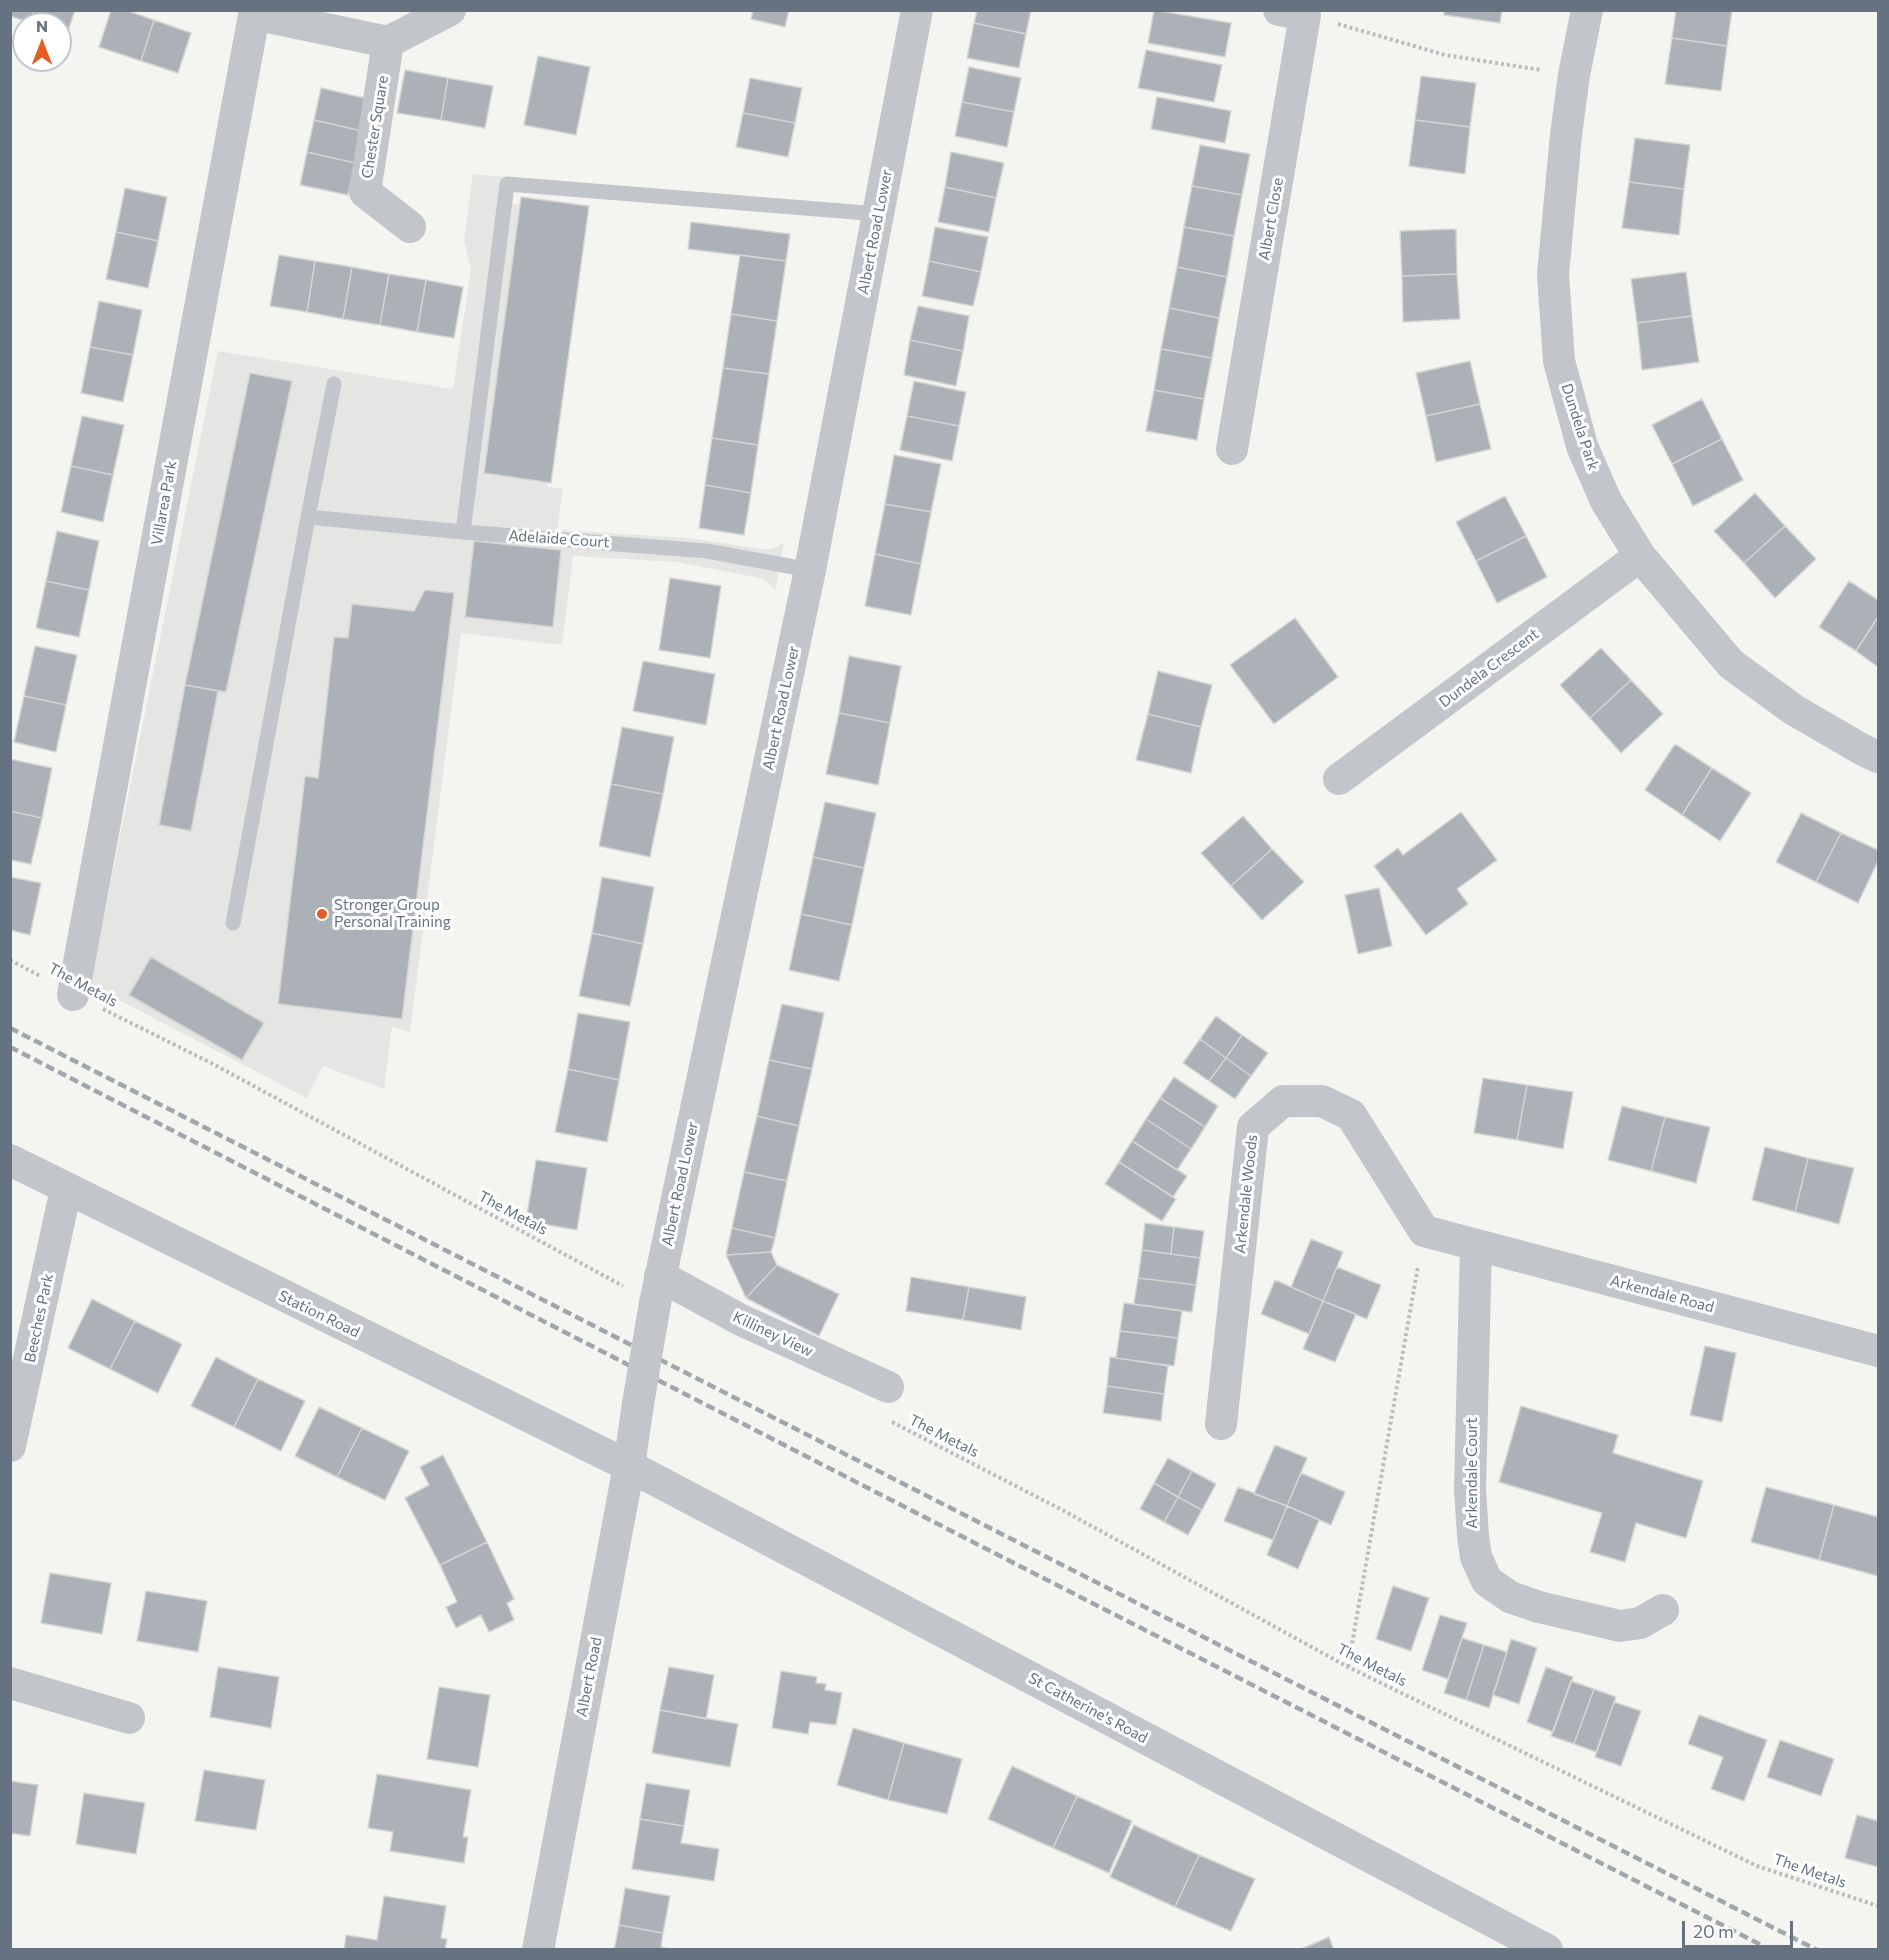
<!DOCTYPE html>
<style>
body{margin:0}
#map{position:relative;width:1889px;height:1960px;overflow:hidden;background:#f4f5f0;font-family:Commissioner,sans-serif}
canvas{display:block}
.frame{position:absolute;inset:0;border:12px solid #647281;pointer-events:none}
.north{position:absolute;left:12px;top:12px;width:60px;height:60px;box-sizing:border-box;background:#fff;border:2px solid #c1c7cd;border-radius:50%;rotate:0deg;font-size:16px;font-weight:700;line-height:24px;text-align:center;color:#647281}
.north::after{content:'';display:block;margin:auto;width:21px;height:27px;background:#e15e24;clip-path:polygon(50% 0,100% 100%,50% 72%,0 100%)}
.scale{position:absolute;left:1682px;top:1921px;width:111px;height:27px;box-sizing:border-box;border:3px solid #647281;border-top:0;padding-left:8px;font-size:18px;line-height:21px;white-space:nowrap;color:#647281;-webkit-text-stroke:4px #fff;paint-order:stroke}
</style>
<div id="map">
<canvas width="1889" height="1960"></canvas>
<div class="frame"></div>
<div class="north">N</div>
<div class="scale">20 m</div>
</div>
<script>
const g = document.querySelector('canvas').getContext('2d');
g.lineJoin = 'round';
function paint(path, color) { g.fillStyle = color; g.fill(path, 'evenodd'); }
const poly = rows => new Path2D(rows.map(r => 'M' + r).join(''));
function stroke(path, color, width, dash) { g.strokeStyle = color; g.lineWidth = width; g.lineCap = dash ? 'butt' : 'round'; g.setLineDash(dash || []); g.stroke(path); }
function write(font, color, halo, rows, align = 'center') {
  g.font = font + ' Commissioner,sans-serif'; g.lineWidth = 6; g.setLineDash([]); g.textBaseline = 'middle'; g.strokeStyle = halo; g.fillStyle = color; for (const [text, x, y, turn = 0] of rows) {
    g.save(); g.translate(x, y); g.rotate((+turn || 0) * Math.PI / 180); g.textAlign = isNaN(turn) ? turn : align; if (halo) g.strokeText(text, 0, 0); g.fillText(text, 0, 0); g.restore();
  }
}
const built = poly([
 [473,174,515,178,513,204,587,211,547,486,563,489,557,530,689,538,761,549,772,549,784,543,775,591,769,583,760,578,676,562,573,556,562,645,461,633,410,1032,392,1027,384,1089,323,1066,307,1098,90,985,218,351,453,389,471,269,464,240]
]);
const building = poly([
 [10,10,34,10,30,23,10,16,10,10],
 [34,10,75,10,67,34,60,32,60,24,30,23,34,10],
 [111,10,125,10,154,20,141,61,99,47,111,10],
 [753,10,789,10,785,27,751,19,753,10],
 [977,10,1031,10,1026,34,974,23,977,10],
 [1154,10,1231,23,1225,57,1148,43,1154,10],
 [1444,10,1502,10,1500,23,1444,15,1444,10],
 [1676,10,1732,10,1727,46,1672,38,1676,10],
 [154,20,191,33,178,73,141,61,154,20],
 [974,23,1026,34,1019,68,967,58,974,23],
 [1672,38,1727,46,1721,91,1665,84,1672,38],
 [1146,50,1222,65,1214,102,1138,88,1146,50],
 [538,56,590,67,576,135,524,125,538,56],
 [969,67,1021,78,1014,112,962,102,969,67],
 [405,70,448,78,441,120,397,113,405,70],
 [1421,76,1476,83,1470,127,1415,120,1421,76],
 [448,78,493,86,485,128,441,120,448,78],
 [750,78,802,88,795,123,743,113,750,78],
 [321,88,369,99,362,131,314,120,321,88],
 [1157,97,1231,111,1225,143,1151,129,1157,97],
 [962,102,1014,112,1007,147,955,136,962,102],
 [743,113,795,123,788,157,736,147,743,113],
 [314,120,362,131,355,163,307,152,314,120],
 [1415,120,1470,127,1465,174,1409,166,1415,120],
 [1635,138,1690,145,1684,189,1629,182,1635,138],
 [1200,145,1250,154,1242,195,1192,186,1200,145],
 [307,152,355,163,348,195,300,185,307,152],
 [951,152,1004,163,996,198,945,187,951,152],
 [1629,182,1684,189,1679,235,1622,228,1629,182],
 [1192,186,1242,195,1234,236,1184,227,1192,186],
 [945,187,996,198,989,232,938,222,945,187],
 [125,188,167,197,158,241,116,232,125,188],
 [521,197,589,206,551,483,484,473,521,197],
 [691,222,790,234,786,261,688,249,691,222],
 [935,227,988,237,981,272,929,261,935,227],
 [1184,227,1234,236,1227,277,1177,267,1184,227],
 [1456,229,1457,274,1402,276,1400,231,1456,229],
 [116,232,158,241,148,288,106,279,116,232],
 [279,255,315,261,307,312,270,306,279,255],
 [740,255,786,261,777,321,731,314,740,255],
 [315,261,352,267,343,319,307,312,315,261],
 [929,261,981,272,973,306,922,296,929,261],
 [352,267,389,274,380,325,343,319,352,267],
 [1177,267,1227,277,1219,318,1169,308,1177,267],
 [1686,272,1692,316,1637,323,1631,279,1686,272],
 [389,274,426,280,417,332,380,325,389,274],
 [1457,274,1460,319,1403,322,1402,276,1457,274],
 [426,280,463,287,454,338,417,332,426,280],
 [99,301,142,310,133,355,90,347,99,301],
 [918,306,969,316,963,351,910,340,918,306],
 [1169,308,1219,318,1212,358,1161,349,1169,308],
 [731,314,777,321,769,374,723,368,731,314],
 [1692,316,1699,362,1642,370,1637,323,1692,316],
 [910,340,963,351,956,386,904,375,910,340],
 [90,347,133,355,123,402,81,393,90,347],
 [1161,349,1212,358,1204,399,1154,390,1161,349],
 [1470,361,1480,404,1426,416,1416,373,1470,361],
 [723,368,769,374,758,445,712,438,723,368],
 [250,373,292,381,226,692,185,685,250,373],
 [914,381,966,392,959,426,907,416,914,381],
 [1154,390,1204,399,1197,440,1146,431,1154,390],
 [1702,399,1722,439,1672,464,1652,425,1702,399],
 [1480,404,1491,449,1436,462,1426,416,1480,404],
 [82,416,124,425,113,475,71,466,82,416],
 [907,416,959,426,952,461,900,450,907,416],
 [712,438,758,445,751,493,705,485,712,438],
 [1722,439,1743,480,1693,506,1672,464,1722,439],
 [894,455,941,464,931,512,885,504,894,455],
 [71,466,113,475,103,522,61,512,71,466],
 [705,485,751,493,744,535,699,528,705,485],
 [1755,493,1785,526,1744,563,1714,531,1755,493],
 [1505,496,1526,536,1476,561,1456,522,1505,496],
 [885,504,931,512,921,564,875,554,885,504],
 [1785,526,1816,559,1775,598,1744,563,1785,526],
 [57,531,99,541,89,590,46,581,57,531],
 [1526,536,1547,577,1497,603,1476,561,1526,536],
 [474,541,561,550,553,627,465,617,474,541],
 [875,554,921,564,911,615,865,606,875,554],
 [670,578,721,586,710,658,659,650,670,578],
 [46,581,89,590,79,637,36,628,46,581],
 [1849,581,1878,600,1878,617,1856,651,1819,627,1849,581],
 [425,590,454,593,402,1019,278,1004,305,776,318,778,334,637,348,638,352,604,414,611,425,590],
 [1878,617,1878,667,1856,651,1878,617],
 [1295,618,1338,677,1274,724,1230,665,1295,618],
 [35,646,77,655,66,705,24,696,35,646],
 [1601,648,1631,680,1590,718,1560,685,1601,648],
 [849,656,901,666,890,723,839,713,849,656],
 [643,661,715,674,706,725,633,711,643,661],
 [1158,671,1212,685,1201,727,1148,714,1158,671],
 [1631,680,1663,714,1621,753,1590,718,1631,680],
 [185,685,218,691,191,831,159,825,185,685],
 [24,696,66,705,56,752,14,742,24,696],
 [839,713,890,723,878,785,826,774,839,713],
 [1148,714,1201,727,1191,773,1136,760,1148,714],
 [622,727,674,737,663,794,611,784,622,727],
 [1675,744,1712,768,1682,815,1645,790,1675,744],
 [10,759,52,768,42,818,10,811,10,759],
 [1712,768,1751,793,1720,841,1682,815,1712,768],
 [611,784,663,794,650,857,599,846,611,784],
 [825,802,876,813,864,868,813,857,825,802],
 [10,811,42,818,31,864,10,860,10,811],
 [1461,812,1497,860,1457,889,1468,904,1426,935,1374,866,1398,848,1403,855,1461,812],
 [1801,813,1841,833,1816,882,1776,862,1801,813],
 [1243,816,1272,849,1231,886,1201,853,1243,816],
 [1841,833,1878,850,1878,861,1858,903,1816,882,1841,833],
 [1272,849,1304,882,1262,920,1231,886,1272,849],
 [813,857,864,868,852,925,801,914,813,857],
 [10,877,41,883,30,935,10,930,10,877],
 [602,877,654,887,643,944,592,933,602,877],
 [1379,888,1392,946,1358,954,1345,895,1379,888],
 [801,914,852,925,839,981,789,970,801,914],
 [592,933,643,944,630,1006,579,996,592,933],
 [151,957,264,1023,242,1060,129,995,151,957],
 [782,1004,824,1013,812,1069,769,1060,782,1004],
 [578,1013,630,1022,619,1080,568,1069,578,1013],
 [1216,1016,1242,1035,1226,1058,1200,1039,1216,1016],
 [1242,1035,1268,1053,1251,1076,1226,1058,1242,1035],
 [1200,1039,1226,1058,1209,1081,1183,1063,1200,1039],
 [1226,1058,1251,1076,1235,1099,1209,1081,1226,1058],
 [769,1060,812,1069,799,1126,757,1116,769,1060],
 [568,1069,619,1080,607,1142,555,1132,568,1069],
 [1174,1077,1218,1106,1205,1127,1160,1098,1174,1077],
 [1483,1078,1527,1085,1517,1140,1474,1133,1483,1078],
 [1527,1085,1573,1092,1563,1149,1517,1140,1527,1085],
 [1160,1098,1205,1127,1191,1149,1146,1119,1160,1098],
 [1622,1106,1665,1117,1651,1171,1608,1160,1622,1106],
 [757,1116,799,1126,787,1181,744,1172,757,1116],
 [1665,1117,1710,1127,1696,1183,1651,1171,1665,1117],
 [1146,1119,1191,1149,1177,1170,1132,1141,1146,1119],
 [1132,1141,1187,1176,1173,1197,1119,1162,1132,1141],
 [1765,1147,1808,1158,1795,1212,1752,1200,1765,1147],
 [1808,1158,1854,1168,1839,1224,1795,1212,1808,1158],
 [536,1160,587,1168,577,1230,526,1221,536,1160],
 [1119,1162,1176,1199,1162,1221,1105,1184,1119,1162],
 [744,1172,787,1181,775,1238,732,1228,744,1172],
 [1145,1223,1174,1227,1171,1254,1142,1250,1145,1223],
 [1174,1227,1204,1231,1200,1258,1171,1254,1174,1227],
 [732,1228,775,1238,771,1252,726,1255,732,1228],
 [1311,1239,1343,1252,1323,1301,1291,1287,1311,1239],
 [1142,1250,1200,1258,1196,1285,1138,1278,1142,1250],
 [771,1252,777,1265,746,1298,726,1255,771,1252],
 [777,1265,839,1294,819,1336,746,1298,777,1265],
 [1337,1267,1381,1285,1367,1319,1323,1301,1337,1267],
 [911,1277,969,1287,963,1320,906,1311,911,1277],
 [1138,1278,1196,1285,1192,1312,1134,1304,1138,1278],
 [1275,1280,1323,1301,1309,1334,1261,1314,1275,1280],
 [969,1287,1026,1297,1021,1330,963,1320,969,1287],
 [92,1299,135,1321,110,1369,68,1348,92,1299],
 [1323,1301,1356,1314,1335,1362,1303,1349,1323,1301],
 [1124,1303,1182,1311,1178,1338,1120,1331,1124,1303],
 [135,1321,182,1344,158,1393,110,1369,135,1321],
 [1120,1331,1178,1338,1174,1366,1116,1358,1120,1331],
 [1705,1346,1736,1353,1722,1422,1690,1415,1705,1346],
 [216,1357,258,1379,234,1427,191,1406,216,1357],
 [1110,1357,1168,1366,1164,1394,1107,1386,1110,1357],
 [258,1379,305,1401,281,1451,234,1427,258,1379],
 [1107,1386,1164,1394,1161,1421,1103,1413,1107,1386],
 [1521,1406,1618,1435,1613,1453,1703,1481,1686,1538,1636,1523,1625,1562,1590,1552,1602,1513,1499,1482,1521,1406],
 [319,1407,362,1428,337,1477,295,1456,319,1407],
 [362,1428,409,1451,385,1500,337,1477,362,1428],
 [1275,1445,1307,1458,1287,1506,1254,1494,1275,1445],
 [443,1455,487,1542,440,1565,405,1498,429,1485,420,1467,443,1455],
 [1168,1458,1192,1471,1178,1497,1154,1483,1168,1458],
 [1192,1471,1216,1484,1202,1510,1178,1497,1192,1471],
 [1301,1473,1345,1492,1331,1525,1287,1506,1301,1473],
 [1154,1483,1178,1497,1164,1522,1140,1509,1154,1483],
 [1238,1487,1287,1506,1273,1540,1224,1521,1238,1487],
 [1766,1487,1834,1505,1819,1560,1751,1542,1766,1487],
 [1178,1497,1202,1510,1188,1535,1164,1522,1178,1497],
 [1834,1505,1878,1517,1878,1576,1819,1560,1834,1505],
 [1287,1506,1319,1520,1298,1569,1267,1555,1287,1506],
 [487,1542,514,1599,507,1603,514,1620,489,1632,481,1615,456,1628,446,1607,457,1602,440,1565,487,1542],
 [50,1573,111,1583,102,1634,41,1623,50,1573],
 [1393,1586,1429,1598,1411,1651,1376,1639,1393,1586],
 [146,1591,207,1601,198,1652,137,1641,146,1591],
 [1440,1615,1467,1623,1448,1679,1422,1670,1440,1615],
 [1462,1638,1484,1645,1466,1700,1444,1693,1462,1638],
 [1511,1639,1537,1648,1519,1704,1493,1695,1511,1639],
 [1484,1645,1507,1652,1489,1708,1466,1700,1484,1645],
 [218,1667,279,1677,271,1728,210,1717,218,1667],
 [669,1667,714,1675,706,1719,660,1710,669,1667],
 [1546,1667,1573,1677,1553,1732,1527,1722,1546,1667],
 [781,1671,817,1677,816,1683,826,1684,825,1690,842,1693,836,1725,810,1722,808,1734,772,1728,781,1671],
 [1571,1681,1594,1689,1574,1744,1551,1736,1571,1681],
 [439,1687,490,1695,478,1767,427,1759,439,1687],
 [1594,1689,1616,1697,1596,1752,1574,1744,1594,1689],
 [1614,1702,1641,1711,1621,1766,1595,1757,1614,1702],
 [660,1710,738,1724,730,1767,652,1753,660,1710],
 [1699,1715,1767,1740,1744,1801,1711,1789,1723,1757,1688,1744,1699,1715],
 [853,1728,904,1743,888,1800,837,1785,853,1728],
 [1780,1740,1834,1759,1821,1796,1767,1777,1780,1740],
 [904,1743,962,1759,947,1814,888,1800,904,1743],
 [1012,1766,1077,1796,1053,1848,988,1819,1012,1766],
 [204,1770,265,1780,256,1830,195,1821,204,1770],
 [377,1774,471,1790,463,1837,468,1837,464,1863,390,1851,393,1832,368,1828,377,1774],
 [10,1781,38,1785,30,1836,10,1833,10,1781],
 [646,1783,690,1790,684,1826,640,1819,646,1783],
 [84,1793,145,1803,136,1854,76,1844,84,1793],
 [1077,1796,1132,1821,1109,1873,1053,1848,1077,1796],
 [1857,1815,1878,1821,1878,1867,1845,1858,1857,1815],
 [640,1819,684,1826,681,1843,719,1849,714,1881,632,1869,640,1819],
 [1134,1825,1199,1855,1175,1907,1110,1877,1134,1825],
 [1199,1855,1255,1879,1231,1931,1175,1907,1199,1855],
 [625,1888,670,1896,663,1933,619,1925,625,1888],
 [384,1896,446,1906,441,1938,447,1939,445,1950,344,1950,346,1935,377,1940,384,1896],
 [619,1925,663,1933,661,1947,674,1950,614,1950,619,1925],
 [1329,1937,1334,1950,1299,1950,1329,1937]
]);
const path = poly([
 [1338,24,1445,55,1541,70],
 [10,960,40,976],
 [103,1009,213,1064,623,1286],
 [892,1422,1066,1512,1348,1667,1757,1866,1878,1906],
 [1348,1667,1418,1266]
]);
const service = poly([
 [308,517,334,384],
 [463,532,507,184,879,214],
 [233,923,308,517,463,532,707,551,810,570]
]);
const minor = poly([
 [1587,10,1574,75,1566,135,1553,274,1559,361,1582,446,1606,501,1640,556,1731,664,1794,710,1863,750,1878,757],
 [254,14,388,42,450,10],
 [388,42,365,192,410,227],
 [1232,449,1305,15,1279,10],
 [1339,779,1640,556],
 [73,995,255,10],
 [10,1160,629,1466,1547,1950],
 [1476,1246,1470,1489,1473,1536,1476,1557,1487,1581,1510,1597,1539,1607,1620,1626,1640,1623,1663,1610],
 [660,1276,741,1320,888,1387],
 [655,1303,810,570,917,10],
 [1221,1424,1253,1127,1283,1101,1322,1101,1351,1115,1424,1231,1878,1351],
 [10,1446,66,1189],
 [10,1683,129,1718],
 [538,1950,629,1466,638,1404]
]);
const rail = poly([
 [10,1028,1817,1950],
 [10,1047,1006,1559,1771,1950]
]);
const minorBridge = poly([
 [638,1404,655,1303]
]);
const markers = [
 [322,914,6,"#e15e24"]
];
const streetNames = [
 ["Chester Square",375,127,-81],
 ["Albert Close",1271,219,-80],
 ["Albert Road Lower",875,232,-79],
 ["Dundela Park",1580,427,72],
 ["Villarea Park",164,503,-80],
 ["Adelaide Court",559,539,4],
 ["Dundela Crescent",1489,668,-37],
 ["Albert Road Lower",781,708,-78],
 ["The Metals",83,985,28],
 ["Albert Road Lower",680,1184,-78],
 ["Arkendale Woods",1246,1194,-84],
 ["The Metals",513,1213,28],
 ["Arkendale Road",1662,1294,15],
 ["Station Road",319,1314,26],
 ["Beeches Park",39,1318,-78],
 ["Killiney View",773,1334,25],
 ["The Metals",944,1436,27],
 ["Arkendale Court",1472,1473,-90],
 ["The Metals",1372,1665,27],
 ["Albert Road",589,1677,-79],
 ["St Catherine's Road",1088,1708,28],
 ["The Metals",1810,1871,19]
];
const poiNames = [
 ["Stronger Group",334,905],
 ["Personal Training",334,922]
];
paint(built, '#e5e6e4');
paint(building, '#abb1b6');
stroke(building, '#d5d6d3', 1.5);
stroke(path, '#babcbe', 4, [3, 3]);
stroke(service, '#c2c5c9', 15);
stroke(minor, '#c2c5c9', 32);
stroke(rail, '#a1a6ac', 4.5, [9, 4.5]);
stroke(minorBridge, '#c2c5c9', 32);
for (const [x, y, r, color] of markers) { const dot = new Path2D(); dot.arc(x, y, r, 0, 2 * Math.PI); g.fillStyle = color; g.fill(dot); stroke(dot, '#fff', 2); }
write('15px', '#647281', '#fff', streetNames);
write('15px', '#647281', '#fff', poiNames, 'left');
</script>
